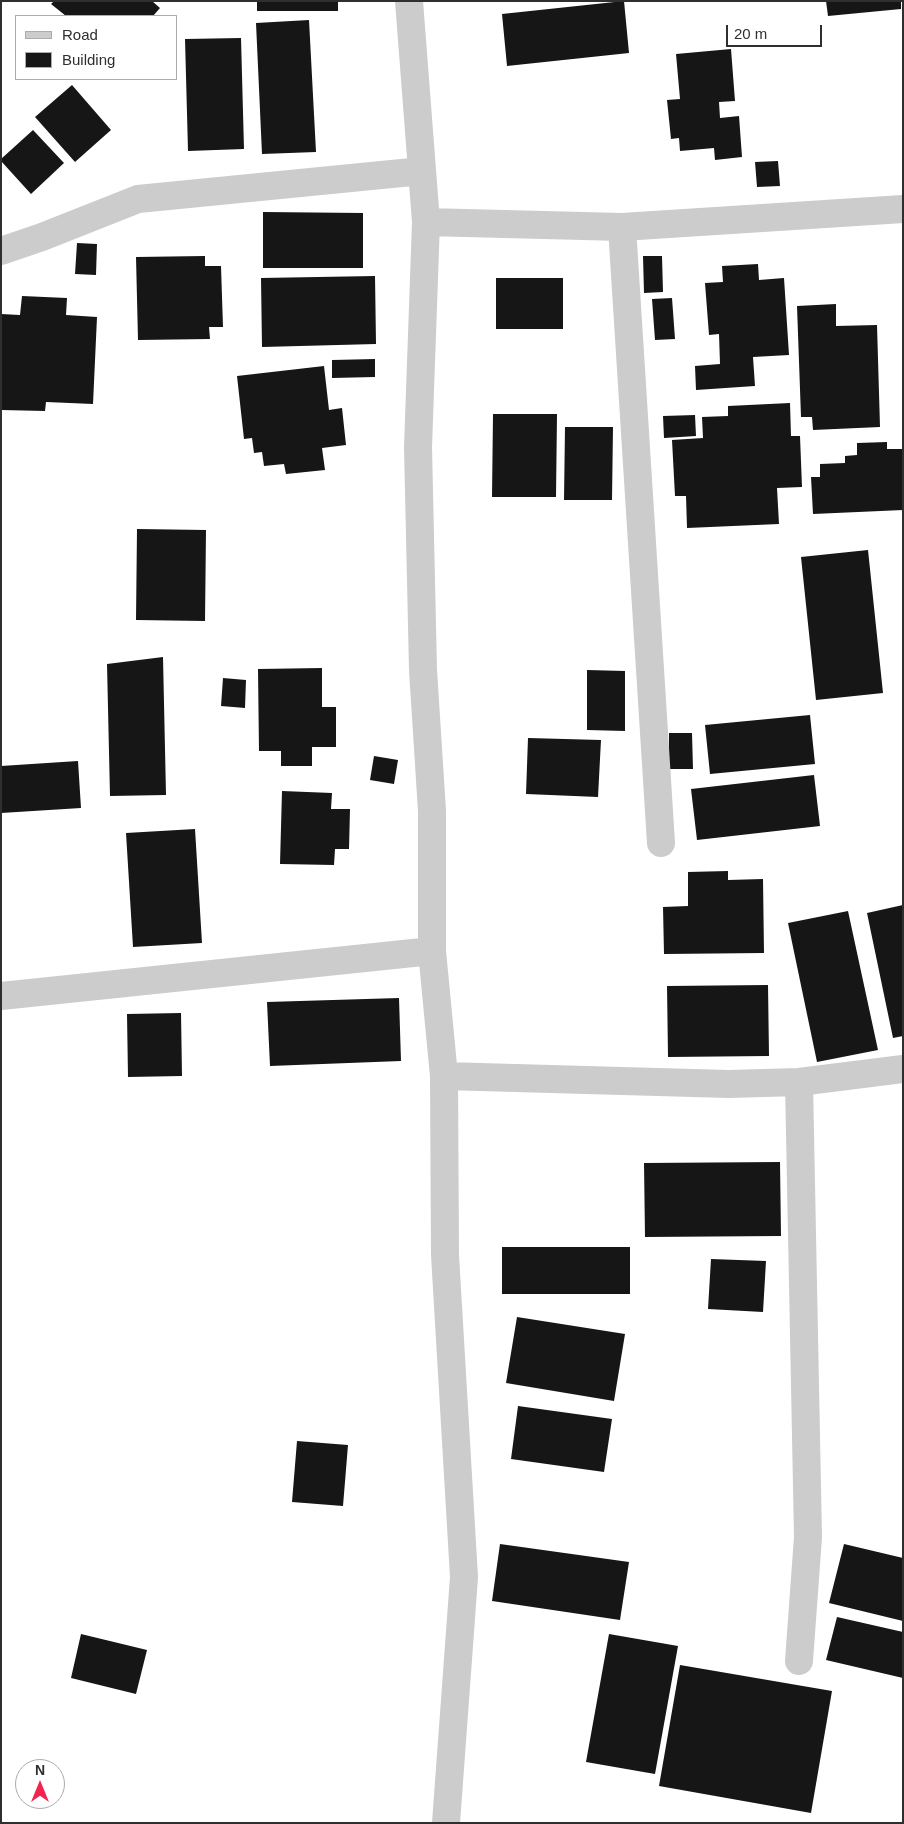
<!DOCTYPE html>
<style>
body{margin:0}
#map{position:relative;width:904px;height:1824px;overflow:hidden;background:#fff;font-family:Arial,sans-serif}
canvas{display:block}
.frame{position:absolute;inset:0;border:2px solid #2f2f2f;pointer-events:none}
.legend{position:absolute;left:15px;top:15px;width:162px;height:65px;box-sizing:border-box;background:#fff;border:1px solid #acacac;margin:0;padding:6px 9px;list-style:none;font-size:15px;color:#2f2f2f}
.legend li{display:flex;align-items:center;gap:10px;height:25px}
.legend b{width:25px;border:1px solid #acacac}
.north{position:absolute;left:15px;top:1759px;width:50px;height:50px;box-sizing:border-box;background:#fff;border:1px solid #acacac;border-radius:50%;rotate:0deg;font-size:14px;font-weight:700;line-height:20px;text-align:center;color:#2f2f2f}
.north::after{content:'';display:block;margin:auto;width:18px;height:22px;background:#f2244d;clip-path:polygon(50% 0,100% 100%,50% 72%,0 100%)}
.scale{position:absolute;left:726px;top:25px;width:96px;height:22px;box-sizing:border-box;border:2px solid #2f2f2f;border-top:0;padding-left:6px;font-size:15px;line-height:18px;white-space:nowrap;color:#2f2f2f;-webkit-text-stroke:4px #fff;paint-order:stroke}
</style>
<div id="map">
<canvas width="904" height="1824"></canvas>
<div class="frame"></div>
<ul class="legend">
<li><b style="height:6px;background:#ccc"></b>Road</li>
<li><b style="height:14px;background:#161616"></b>Building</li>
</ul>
<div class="north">N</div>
<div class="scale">20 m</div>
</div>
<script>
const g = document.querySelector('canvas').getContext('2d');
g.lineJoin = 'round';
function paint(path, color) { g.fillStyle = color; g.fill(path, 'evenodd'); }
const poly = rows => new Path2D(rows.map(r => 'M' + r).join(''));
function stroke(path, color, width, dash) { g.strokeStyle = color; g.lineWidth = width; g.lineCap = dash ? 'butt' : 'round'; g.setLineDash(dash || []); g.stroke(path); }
const building = poly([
 [54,1,152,1,160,8,153,16,66,16,51,4],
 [257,1,338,1,338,11,257,11],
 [624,1,629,53,507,66,502,14],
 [826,1,901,1,901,9,828,16],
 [309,20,316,152,262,154,256,23],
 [241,38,244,149,188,151,185,39],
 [731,49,735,101,719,102,720,118,739,116,742,157,715,160,714,148,680,151,679,138,671,139,667,100,680,99,676,54],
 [72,85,111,130,75,162,35,117],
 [33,130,64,163,31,194,1,161,1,159],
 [778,161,780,186,757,187,755,162],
 [263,212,363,213,363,268,263,268],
 [77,243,97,244,96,275,75,274],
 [205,256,205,266,221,266,223,327,209,327,210,339,138,340,136,257],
 [643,256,662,256,663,292,644,293],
 [758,264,759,280,784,278,789,355,753,357,755,386,696,390,695,366,720,364,719,334,709,335,705,283,723,282,722,266],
 [375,276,376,344,262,347,261,278],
 [496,278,563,278,563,329,496,329],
 [22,296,67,298,66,315,97,317,93,404,46,402,45,411,1,410,1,314,20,315],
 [672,298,675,339,655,340,652,299],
 [836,304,836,326,877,325,880,427,813,430,812,417,801,417,797,306],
 [375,359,375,377,332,378,332,360],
 [324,366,329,410,342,408,346,445,322,448,325,470,286,474,284,464,264,466,262,452,254,453,252,438,244,439,237,376],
 [790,403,791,436,800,436,802,487,777,488,779,524,687,528,686,496,675,496,672,440,703,438,702,417,728,416,728,406],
 [493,414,557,414,556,497,492,497],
 [695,415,696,436,664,438,663,416],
 [565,427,613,427,612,500,564,500],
 [887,442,887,449,903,449,903,510,813,514,811,477,820,477,820,464,845,463,845,456,857,455,857,443],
 [137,529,206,530,205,621,136,620],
 [868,550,883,693,816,700,801,557],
 [163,657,166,795,110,796,107,664],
 [322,668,322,707,336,707,336,747,312,747,312,766,281,766,281,751,259,751,258,669],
 [587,670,625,671,625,731,587,730],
 [223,678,246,680,245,708,221,706],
 [810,715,815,764,710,774,705,725],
 [669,733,692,733,693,769,669,769],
 [528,738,601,740,598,797,526,794],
 [374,756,398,760,394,784,370,780],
 [78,761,81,808,1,813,1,766],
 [814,775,820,826,697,840,691,789],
 [282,791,332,793,331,809,350,809,349,849,335,849,334,865,280,864],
 [195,829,202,943,133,947,126,833],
 [728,871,728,880,763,879,764,953,664,954,663,907,688,906,688,872],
 [903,905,903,1036,893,1038,867,913],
 [848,911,878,1050,817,1062,788,923],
 [768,985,769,1056,668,1057,667,986],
 [399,998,401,1061,270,1066,267,1002],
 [181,1013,182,1076,128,1077,127,1014],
 [780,1162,781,1236,645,1237,644,1163],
 [502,1247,630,1247,630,1294,502,1294],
 [711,1259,766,1261,763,1312,708,1309],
 [517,1317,625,1334,614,1401,506,1383],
 [518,1406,612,1419,604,1472,511,1459],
 [297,1441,348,1445,343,1506,292,1502],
 [500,1544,629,1562,620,1620,492,1601],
 [844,1544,903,1558,903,1621,829,1603],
 [837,1617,903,1632,903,1678,826,1660],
 [81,1634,147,1650,136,1694,71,1678],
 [609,1634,678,1646,655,1774,586,1762],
 [680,1665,832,1691,811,1813,659,1786]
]);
const street = poly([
 [409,1,426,222,418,447,423,670,432,811,432,951,444,1076,445,1255,464,1577,446,1823],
 [426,222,622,227,903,209],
 [622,227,661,843],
 [1,251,42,237,138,199,422,171],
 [1,996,432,951],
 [444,1076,729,1084,799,1082,903,1069],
 [799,1082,808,1537,799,1661]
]);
paint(building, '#161616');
stroke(street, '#ccc', 28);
</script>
